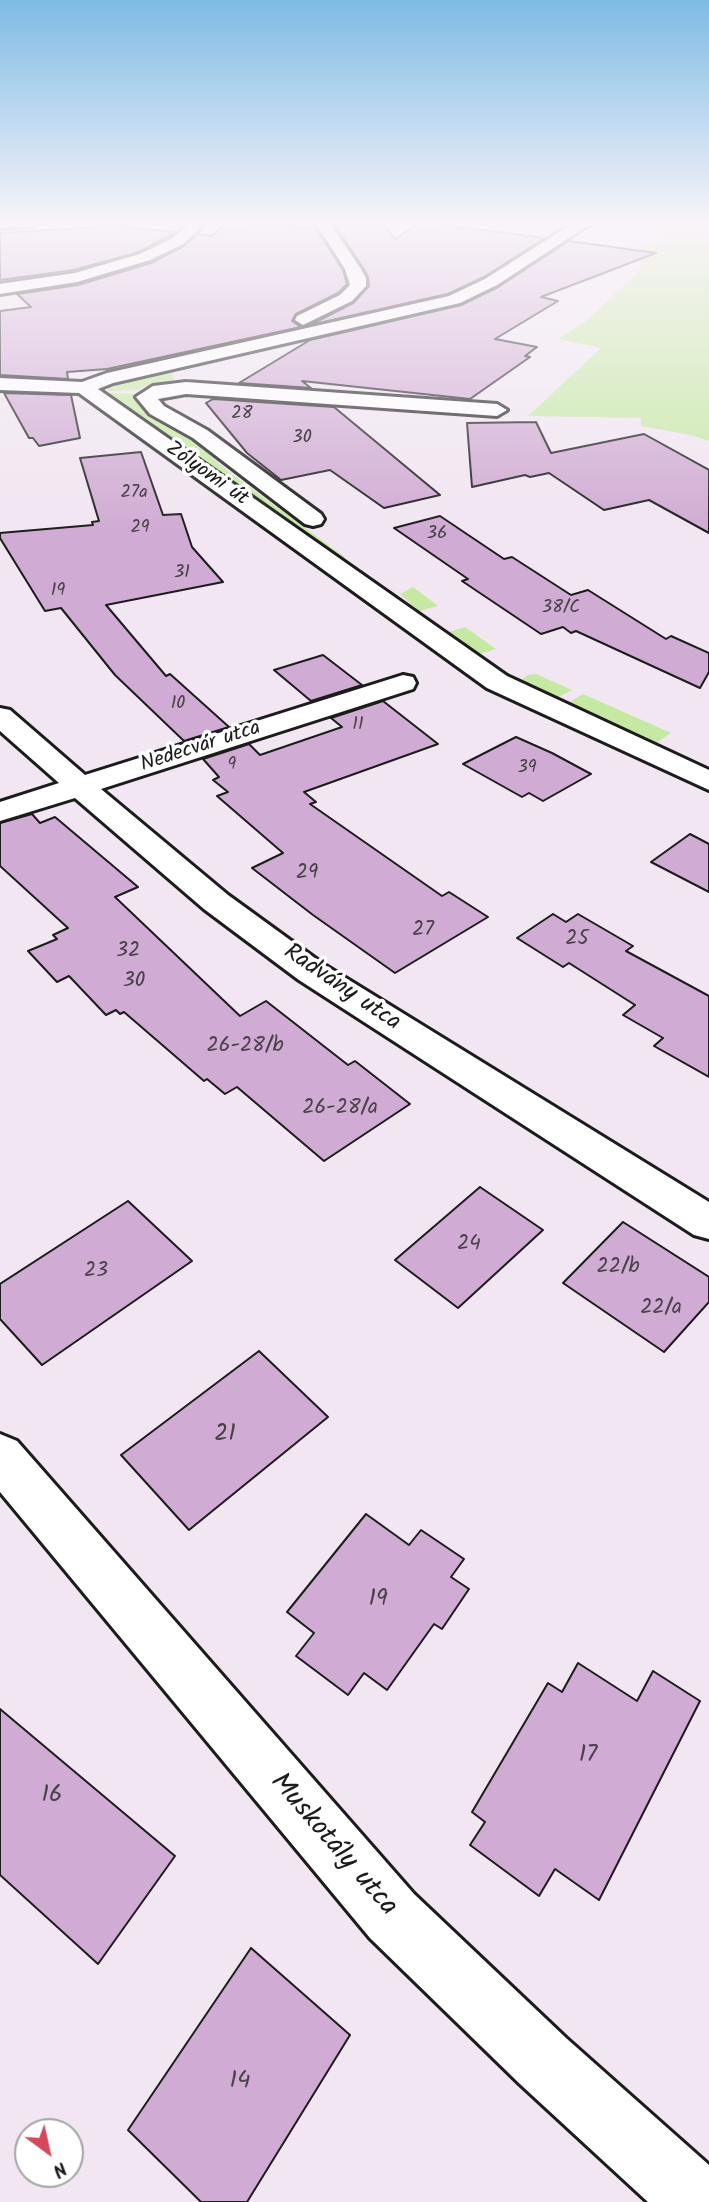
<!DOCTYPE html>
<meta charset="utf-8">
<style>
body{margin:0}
#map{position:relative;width:709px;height:2202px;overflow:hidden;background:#f1e6f2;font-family:Kalam,sans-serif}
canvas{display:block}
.north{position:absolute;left:14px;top:2118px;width:70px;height:70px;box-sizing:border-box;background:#fff;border:2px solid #a4a4a4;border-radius:50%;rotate:147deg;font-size:19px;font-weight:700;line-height:28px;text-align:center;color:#1c1c1c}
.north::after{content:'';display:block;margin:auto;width:24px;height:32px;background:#d1495b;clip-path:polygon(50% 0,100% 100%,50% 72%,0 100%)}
</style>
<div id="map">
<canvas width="709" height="2202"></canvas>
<div class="north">N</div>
</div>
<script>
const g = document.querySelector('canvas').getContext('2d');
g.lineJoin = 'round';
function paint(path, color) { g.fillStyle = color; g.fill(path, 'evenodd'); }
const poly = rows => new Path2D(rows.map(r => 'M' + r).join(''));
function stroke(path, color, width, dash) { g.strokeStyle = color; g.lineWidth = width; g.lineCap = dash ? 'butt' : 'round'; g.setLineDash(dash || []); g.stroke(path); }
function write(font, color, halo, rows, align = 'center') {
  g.font = font + ' Kalam,sans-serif'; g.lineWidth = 7; g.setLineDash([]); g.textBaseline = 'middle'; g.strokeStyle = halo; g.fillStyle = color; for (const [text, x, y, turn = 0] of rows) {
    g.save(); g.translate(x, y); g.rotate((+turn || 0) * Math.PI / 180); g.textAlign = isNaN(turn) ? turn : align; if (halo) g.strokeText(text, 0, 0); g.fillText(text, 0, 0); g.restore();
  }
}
const green = poly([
 [658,222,709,222,709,441,691,435,641,426,641,418,528,416,601,348,558,339,586,321,640,271,643,245,671,242],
 [172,369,174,380,142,387,140,390,108,391,109,385,117,382],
 [110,393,139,394,141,404,187,434,225,469,342,555,361,575,152,428,112,398],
 [413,587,438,606,419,611,400,594],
 [465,627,496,649,479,654,449,632],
 [536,674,572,690,557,698,520,681,528,675],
 [583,694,671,733,656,743,568,703]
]);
const building = poly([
 [421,222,545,238,484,277,448,294,310,325,353,303,369,286,368,277,363,268,336,227,384,224,395,239,421,222],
 [226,223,316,228,343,270,347,284,338,293,296,314,292,321,301,327,107,369,67,372,68,379,0,375,0,311,31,307,17,294,78,285,151,263,184,246,197,234,212,236,226,223],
 [97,224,176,232,139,252,74,270,0,280,0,233,96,227,97,224],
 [569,241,656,253,541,297,558,301,495,339,537,347,525,356,530,357,470,399,302,381,311,388,239,383,310,340,461,305,498,287,569,241],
 [4,393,71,395,80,438,39,446,33,438,29,438,4,393],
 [213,399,334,407,440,495,384,508,330,470,281,480,247,453,206,403,213,399],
 [536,422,551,453,644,434,709,470,709,533,649,500,604,510,549,473,530,477,525,475,472,487,467,423,536,422],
 [141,452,163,515,181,514,192,547,223,582,106,605,166,676,170,674,229,727,184,741,115,675,61,608,45,611,0,538,0,533,93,525,92,522,99,521,80,458,141,452],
 [440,516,504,559,512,557,571,595,588,590,666,639,671,636,709,653,709,672,700,688,576,631,571,633,563,627,541,634,462,581,468,579,394,528,440,516],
 [323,655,362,685,311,701,274,670,323,655],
 [383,701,438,744,304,792,316,802,310,804,442,896,449,892,488,917,395,973,313,915,252,868,283,853,217,796,228,792,213,780,219,777,203,759,249,744,260,755,342,727,331,718,383,701],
 [516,737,552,753,591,774,543,801,529,793,522,797,463,764,516,737],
 [32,814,40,823,55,817,138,887,115,897,240,1016,266,1001,348,1065,355,1061,410,1104,324,1161,237,1087,225,1094,207,1079,204,1081,124,1012,120,1014,116,1010,106,1015,69,976,57,982,28,951,57,939,53,935,68,928,0,866,0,823,32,814],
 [690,834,709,844,709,892,651,862,690,834],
 [553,914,566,922,578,914,633,946,626,951,709,996,709,1077,654,1046,663,1038,623,1015,635,1005,569,963,563,967,517,938,553,914],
 [480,1187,543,1230,458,1308,395,1260,480,1187],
 [128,1201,192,1261,42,1365,0,1319,0,1284,128,1201],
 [623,1222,709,1277,709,1302,664,1352,563,1283,623,1222],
 [259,1351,328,1417,189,1530,121,1455,259,1351],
 [366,1514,409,1545,421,1530,464,1559,451,1577,469,1589,442,1629,434,1624,387,1690,364,1673,348,1695,296,1656,314,1633,287,1612,366,1514],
 [578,1663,637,1701,653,1671,700,1701,599,1900,555,1869,539,1896,470,1845,485,1822,472,1812,548,1683,562,1692,578,1663],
 [0,1709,175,1856,98,1964,0,1875,0,1709],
 [251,1948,350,2035,247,2202,201,2202,128,2130,251,1948]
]);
const street = poly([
 [0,222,40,222,33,226,0,228,0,222],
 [191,222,207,222,183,244,150,260,77,282,0,294,0,284,75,273,140,254,173,238,191,222],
 [315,222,329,222,361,269,366,278,366,286,352,301,303,325,295,320,297,316,340,295,350,285,345,269,315,222],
 [575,222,593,222,497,285,460,303,113,383,98,389,507,676,709,770,709,790,487,688,79,393,0,390,0,378,82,382,107,373,449,296,485,279,575,222],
 [186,382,497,404,507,410,497,416,186,394,158,399,164,406,207,430,321,514,324,519,321,524,313,526,305,524,193,438,150,414,136,397,153,386,186,382],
 [403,675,413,677,416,683,413,689,101,789,228,895,323,964,709,1202,709,1239,694,1235,299,980,204,909,75,798,0,821,0,802,59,783,0,731,0,708,10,710,85,775,403,675],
 [0,1434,17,1441,414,1894,566,2038,709,2165,709,2202,648,2202,520,2084,370,1938,0,1492,0,1434]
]);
const farNumbernames = [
 ["28",242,415],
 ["30",302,439],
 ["27a",134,494],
 ["29",140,529],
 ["36",437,535],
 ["31",182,574],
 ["19",58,592],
 ["38/C",561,609],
 ["10",178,705],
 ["11",358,726],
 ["9",232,766],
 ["39",527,769]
];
const farStreetnames = [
 ["Zólyomi út",206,475,35],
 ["Nedecvár utca",201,748,-18]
];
const numberNames = [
 ["29",307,874],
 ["27",423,931],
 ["25",577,940],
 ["32",128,952],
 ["30",134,982],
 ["26-28/b",245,1047],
 ["26-28/a",340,1109],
 ["24",469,1245],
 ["22/b",618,1268],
 ["23",96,1272],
 ["22/a",661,1309]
];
const streetNames = [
 ["Radvány utca",341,989,34]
];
const nearNumbernames = [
 ["21",225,1436],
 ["19",378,1601],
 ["17",588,1757],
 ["16",52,1797],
 ["14",240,2083]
];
const nearStreetnames = [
 ["Muskotály utca",332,1846,49]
];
paint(green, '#c5e9a3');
paint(building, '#d0abd3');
stroke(building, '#1c1c1c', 2);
stroke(street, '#1c1c1c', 6);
paint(street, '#fff');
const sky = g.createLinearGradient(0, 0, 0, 531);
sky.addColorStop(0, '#7ebbe5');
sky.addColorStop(0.42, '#f9f4f9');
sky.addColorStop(1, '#f9f4f900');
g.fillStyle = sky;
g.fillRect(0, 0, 709, 531);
write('18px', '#49404a', null, farNumbernames);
write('21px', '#1c1c1c', '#fff', farStreetnames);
write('21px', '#49404a', null, numberNames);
write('24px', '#1c1c1c', '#fff', streetNames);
write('24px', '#49404a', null, nearNumbernames);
write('28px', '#1c1c1c', '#fff', nearStreetnames);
</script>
